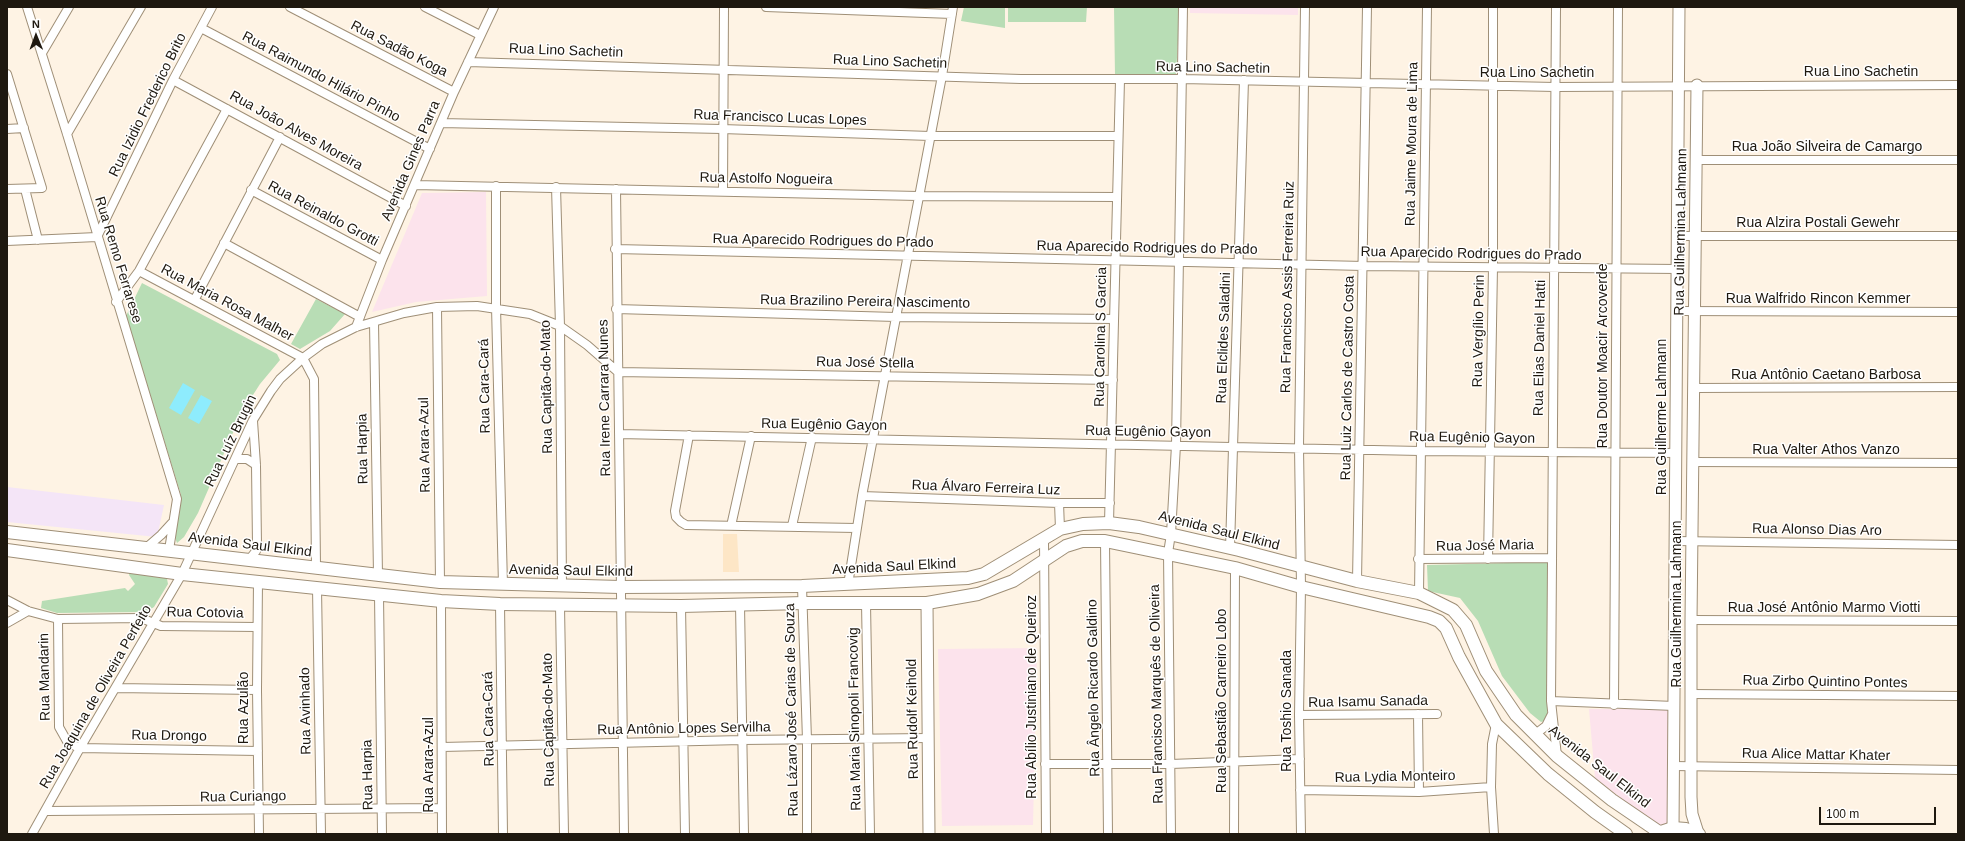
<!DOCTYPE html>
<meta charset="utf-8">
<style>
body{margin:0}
#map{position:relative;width:1965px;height:841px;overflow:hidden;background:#fef3e4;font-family:Helvetica,sans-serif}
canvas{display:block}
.frame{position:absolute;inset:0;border:8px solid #1e180f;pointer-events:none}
.north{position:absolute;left:16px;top:16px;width:40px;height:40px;-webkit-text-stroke:3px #fff;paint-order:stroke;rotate:359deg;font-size:11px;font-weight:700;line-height:16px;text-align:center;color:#1e180f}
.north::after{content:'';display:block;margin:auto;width:14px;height:18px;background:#1e180f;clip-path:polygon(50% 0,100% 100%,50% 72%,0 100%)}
.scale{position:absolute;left:1819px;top:807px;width:117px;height:18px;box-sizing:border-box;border:2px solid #1e180f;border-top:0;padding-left:5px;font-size:12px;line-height:14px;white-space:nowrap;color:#1e180f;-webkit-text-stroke:3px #fff;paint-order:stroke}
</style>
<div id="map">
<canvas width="1965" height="841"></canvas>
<div class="frame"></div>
<div class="north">N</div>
<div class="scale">100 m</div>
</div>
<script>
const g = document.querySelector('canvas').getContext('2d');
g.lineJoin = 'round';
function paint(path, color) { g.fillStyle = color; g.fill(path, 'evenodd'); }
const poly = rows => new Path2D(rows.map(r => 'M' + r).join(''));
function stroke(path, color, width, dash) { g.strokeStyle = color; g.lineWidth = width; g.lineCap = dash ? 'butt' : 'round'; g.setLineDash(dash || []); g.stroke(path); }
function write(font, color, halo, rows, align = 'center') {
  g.font = font + ' Helvetica,sans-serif'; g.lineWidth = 3; g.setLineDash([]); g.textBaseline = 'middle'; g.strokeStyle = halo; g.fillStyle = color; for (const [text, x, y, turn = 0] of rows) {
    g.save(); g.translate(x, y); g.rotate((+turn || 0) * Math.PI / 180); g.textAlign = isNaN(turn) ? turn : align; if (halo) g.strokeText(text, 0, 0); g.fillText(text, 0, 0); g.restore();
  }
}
const commercial = poly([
 [7,487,164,505,157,537,7,522]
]);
const built = poly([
 [723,534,737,534,739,572,723,572]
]);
const education = poly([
 [1190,7,1298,7,1298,15,1190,13],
 [486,192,487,296,416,302,372,312,422,193],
 [1037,648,1033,825,942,826,938,649],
 [1589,709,1668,709,1670,825,1659,827,1595,778]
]);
const green = poly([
 [964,7,1005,7,1005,28,961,21],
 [1008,7,1087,7,1086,22,1008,22],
 [1114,7,1180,7,1176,74,1170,78,1115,76],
 [142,283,277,354,280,360,260,384,242,412,198,513,184,537,177,543,174,535,181,495,126,316],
 [316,299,345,314,330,331,300,349,291,344],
 [1548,562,1547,720,1541,722,1530,713,1502,676,1478,621,1460,598,1428,591,1427,565],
 [130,570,166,577,167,579,168,584,154,607,146,612,57,613,41,608,42,601,125,588,128,591,135,584,129,575]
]);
const water = poly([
 [183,383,195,390,181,415,169,408],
 [201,395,212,401,199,424,188,418]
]);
const minor = poly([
 [27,7,67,134,177,499,169,550],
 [290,7,454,92],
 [425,7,480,35],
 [766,7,952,14],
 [1556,7,1551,701,1557,756],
 [201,28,430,149],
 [42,53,69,7],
 [468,62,1021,79,1182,79,1555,87,1958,85],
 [7,74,42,188,7,189],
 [173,80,406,206],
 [441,123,722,129,930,136,1118,136],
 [7,129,24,128],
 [67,134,141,7],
 [1697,160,1958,160],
 [415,185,918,196,1117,197],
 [496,186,496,307,503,585],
 [556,187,560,326,562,587],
 [25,189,38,240],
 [616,189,624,834],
 [251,190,382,260],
 [723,191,724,7],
 [1678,236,1958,236],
 [7,241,97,237,173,80,212,7],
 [224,243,360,317],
 [615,249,1364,266,1678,269],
 [139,271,303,358,314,379,316,567],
 [195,299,280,137],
 [116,302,139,271,227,109],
 [437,307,440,582],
 [616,309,896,317,1114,319],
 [1678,311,1958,312],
 [374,322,378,575],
 [356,327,382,260,454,92,494,7],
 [618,372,1113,380],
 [1694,388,1958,387],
 [619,434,1420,451,1677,453],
 [689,435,675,511,676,517,681,522,686,525,856,528],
 [236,459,247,459,256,465],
 [1693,462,1958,463],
 [862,496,1059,503,1110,503],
 [1059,503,1060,529],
 [1109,523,1120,80],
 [731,526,751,436],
 [792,526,812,437],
 [1044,539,1046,834],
 [1105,541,1108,834],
 [1676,541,1958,545],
 [146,548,161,535,172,523],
 [1230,548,1244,80],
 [1418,559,1552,558],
 [1488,559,1493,267,1493,7],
 [249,560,256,551,257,545,256,465,253,421],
 [258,581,257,690,259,834],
 [1357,581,1367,7],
 [848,585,862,496,942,76,953,7],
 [802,586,807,740,807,834],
 [317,588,321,834],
 [1419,593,1427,7],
 [379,595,382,834],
 [7,600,28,611,58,619,141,618,161,626,257,627],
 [441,601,442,834],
 [866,603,870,834],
 [500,604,503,834],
 [740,605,744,834],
 [560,606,564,834],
 [681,606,685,834],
 [58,619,59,727,68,743,80,748,258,751],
 [1691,620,1958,621],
 [7,623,28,611],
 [116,688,257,690],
 [1691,694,1958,696],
 [1551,701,1674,706],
 [1614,705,1618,7],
 [1418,714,1419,792],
 [1299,715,1437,714],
 [1534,735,1546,726,1552,714],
 [442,747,742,740,928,738],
 [1045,764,1171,764,1300,759],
 [1673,766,1958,770],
 [1300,790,1419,792,1491,787],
 [46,811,441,808],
 [32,834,80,748,182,574,253,420,271,391,280,379,303,358,322,344,356,327,404,313,437,307,477,306,530,314,560,326,587,345,618,372],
 [1171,834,1168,553,1171,534,1176,445,1183,7],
 [1234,834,1235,568],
 [1301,834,1299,715,1301,587,1299,447,1305,7],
 [1494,834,1491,787,1492,744,1496,724]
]);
const tertiary = poly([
 [1697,85,1691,620,1691,797,1692,814,1698,833],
 [927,603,929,834],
 [1673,828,1679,7]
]);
const secondary = poly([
 [7,532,440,582,620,587,802,586,968,578,984,574,1060,529,1083,524,1109,523,1139,527,1239,550,1357,581,1419,593,1453,610,1466,625,1486,671,1516,715,1557,756,1612,800,1659,832],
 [7,550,182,574,441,601,500,604,681,606,804,603,927,603,978,594,1013,581,1066,546,1082,541,1105,541,1235,568,1301,587,1429,617,1439,621,1446,628,1459,657,1496,724,1548,774,1595,812,1626,834],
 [1655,834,1673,828,1686,829,1699,834]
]);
const streetNames = [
 ["Rua Sadão Koga",399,49,27],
 ["Rua Lino Sachetin",566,51,2],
 ["Rua Lino Sachetin",890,62,2],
 ["Rua Lino Sachetin",1213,68,1],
 ["Rua Lino Sachetin",1861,72],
 ["Rua Lino Sachetin",1537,73],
 ["Rua Raimundo Hilário Pinho",321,77,28],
 ["Rua Izidio Frederico Brito",148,105,-64],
 ["Rua Francisco Lucas Lopes",780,118,2],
 ["Rua João Alves Moreira",296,131,29],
 ["Rua Jaime Moura de Lima",1412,144,-89],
 ["Rua João Silveira de Camargo",1827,147],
 ["Avenida Gines Parra",411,161,-67],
 ["Rua Astolfo Nogueira",766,179,1],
 ["Rua Reinaldo Grotti",323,214,28],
 ["Rua Alzira Postali Gewehr",1818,223],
 ["Rua Guilhermina Lahmann",1681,232,-89],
 ["Rua Aparecido Rodrigues do Prado",823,241,1],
 ["Rua Aparecido Rodrigues do Prado",1147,248,1],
 ["Rua Aparecido Rodrigues do Prado",1471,254,1],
 ["Rua Remo Ferrarese",118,260,73],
 ["Rua Francisco Assis Ferreira Ruiz",1288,287,-89],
 ["Rua Walfrido Rincon Kemmer",1818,299],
 ["Rua Brazilino Pereira Nascimento",865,302,1],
 ["Rua Maria Rosa Malher",227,303,28],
 ["Rua Vergílio Perin",1479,331,-89],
 ["Rua Carolina S Garcia",1101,337,-89],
 ["Rua Elclides Saladini",1224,338,-88],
 ["Rua Elias Daniel Hatti",1540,348,-89],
 ["Rua Doutor Moacir Arcoverde",1603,356,-90],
 ["Rua José Stella",865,363,1],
 ["Rua Antônio Caetano Barbosa",1826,375],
 ["Rua Luiz Carlos de Castro Costa",1348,378,-89],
 ["Rua Cara-Cará",485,386,-91],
 ["Rua Capitão-do-Mato",547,387,-91],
 ["Rua Irene Carrara Nunes",605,398,-91],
 ["Rua Guilherme Lahmann",1662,417,-90],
 ["Rua Eugênio Gayon",824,425,1],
 ["Rua Eugênio Gayon",1148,432,1],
 ["Rua Eugênio Gayon",1472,438,1],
 ["Rua Luíz Brugin",231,441,-64],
 ["Rua Arara-Azul",425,445,-91],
 ["Rua Harpia",363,449,-91],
 ["Rua Valter Athos Vanzo",1826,450],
 ["Rua Álvaro Ferreira Luz",986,488,2],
 ["Rua Alonso Dias Aro",1817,530,1],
 ["Avenida Saul Elkind",1219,531,14],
 ["Avenida Saul Elkind",250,545,7],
 ["Rua José Maria",1485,546,-1],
 ["Avenida Saul Elkind",894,567,-3],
 ["Avenida Saul Elkind",571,571,1],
 ["Rua Guilhermina Lahmann",1677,604,-90],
 ["Rua José Antônio Marmo Viotti",1824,608],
 ["Rua Cotovia",205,613,1],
 ["Rua Mandarin",45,677,-91],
 ["Rua Zirbo Quintino Pontes",1825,682,1],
 ["Rua Ângelo Ricardo Galdino",1094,688,-91],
 ["Rua Francisco Marquês de Oliveira",1157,694,-91],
 ["Rua Joaquina de Oliveira Perfeito",96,697,-60],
 ["Rua Abílio Justiniano de Queiroz",1032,697,-90],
 ["Rua Sebastião Carneiro Lobo",1222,701,-90],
 ["Rua Isamu Sanada",1368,702,-1],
 ["Rua Azulão",244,708,-90],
 ["Rua Lázaro José Carias de Souza",792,710,-91],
 ["Rua Avinhado",306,711,-91],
 ["Rua Toshio Sanada",1287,711,-90],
 ["Rua Cara-Cará",489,719,-91],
 ["Rua Maria Sinopoli Francovig",855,719,-91],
 ["Rua Rudolf Keihold",913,719,-91],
 ["Rua Capitão-do-Mato",549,720,-91],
 ["Rua Antônio Lopes Servilha",684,729,-1],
 ["Rua Drongo",169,736,1],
 ["Rua Alice Mattar Khater",1816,755,1],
 ["Rua Arara-Azul",429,765,-90],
 ["Avenida Saul Elkind",1599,767,38],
 ["Rua Harpia",368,775,-91],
 ["Rua Lydia Monteiro",1395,777,-1],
 ["Rua Curiango",243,797,-1]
];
paint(commercial, '#f4e5f7');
paint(built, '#fde6c6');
paint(education, '#fce3ec');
paint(green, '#b8ddb5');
paint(water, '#8eecfd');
stroke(minor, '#9f8f77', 10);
stroke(tertiary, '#9f8f77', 13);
stroke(secondary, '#9f8f77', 14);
stroke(minor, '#fff', 8);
stroke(tertiary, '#fff', 11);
stroke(secondary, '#fff', 12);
write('14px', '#1e180f', '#fff', streetNames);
</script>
